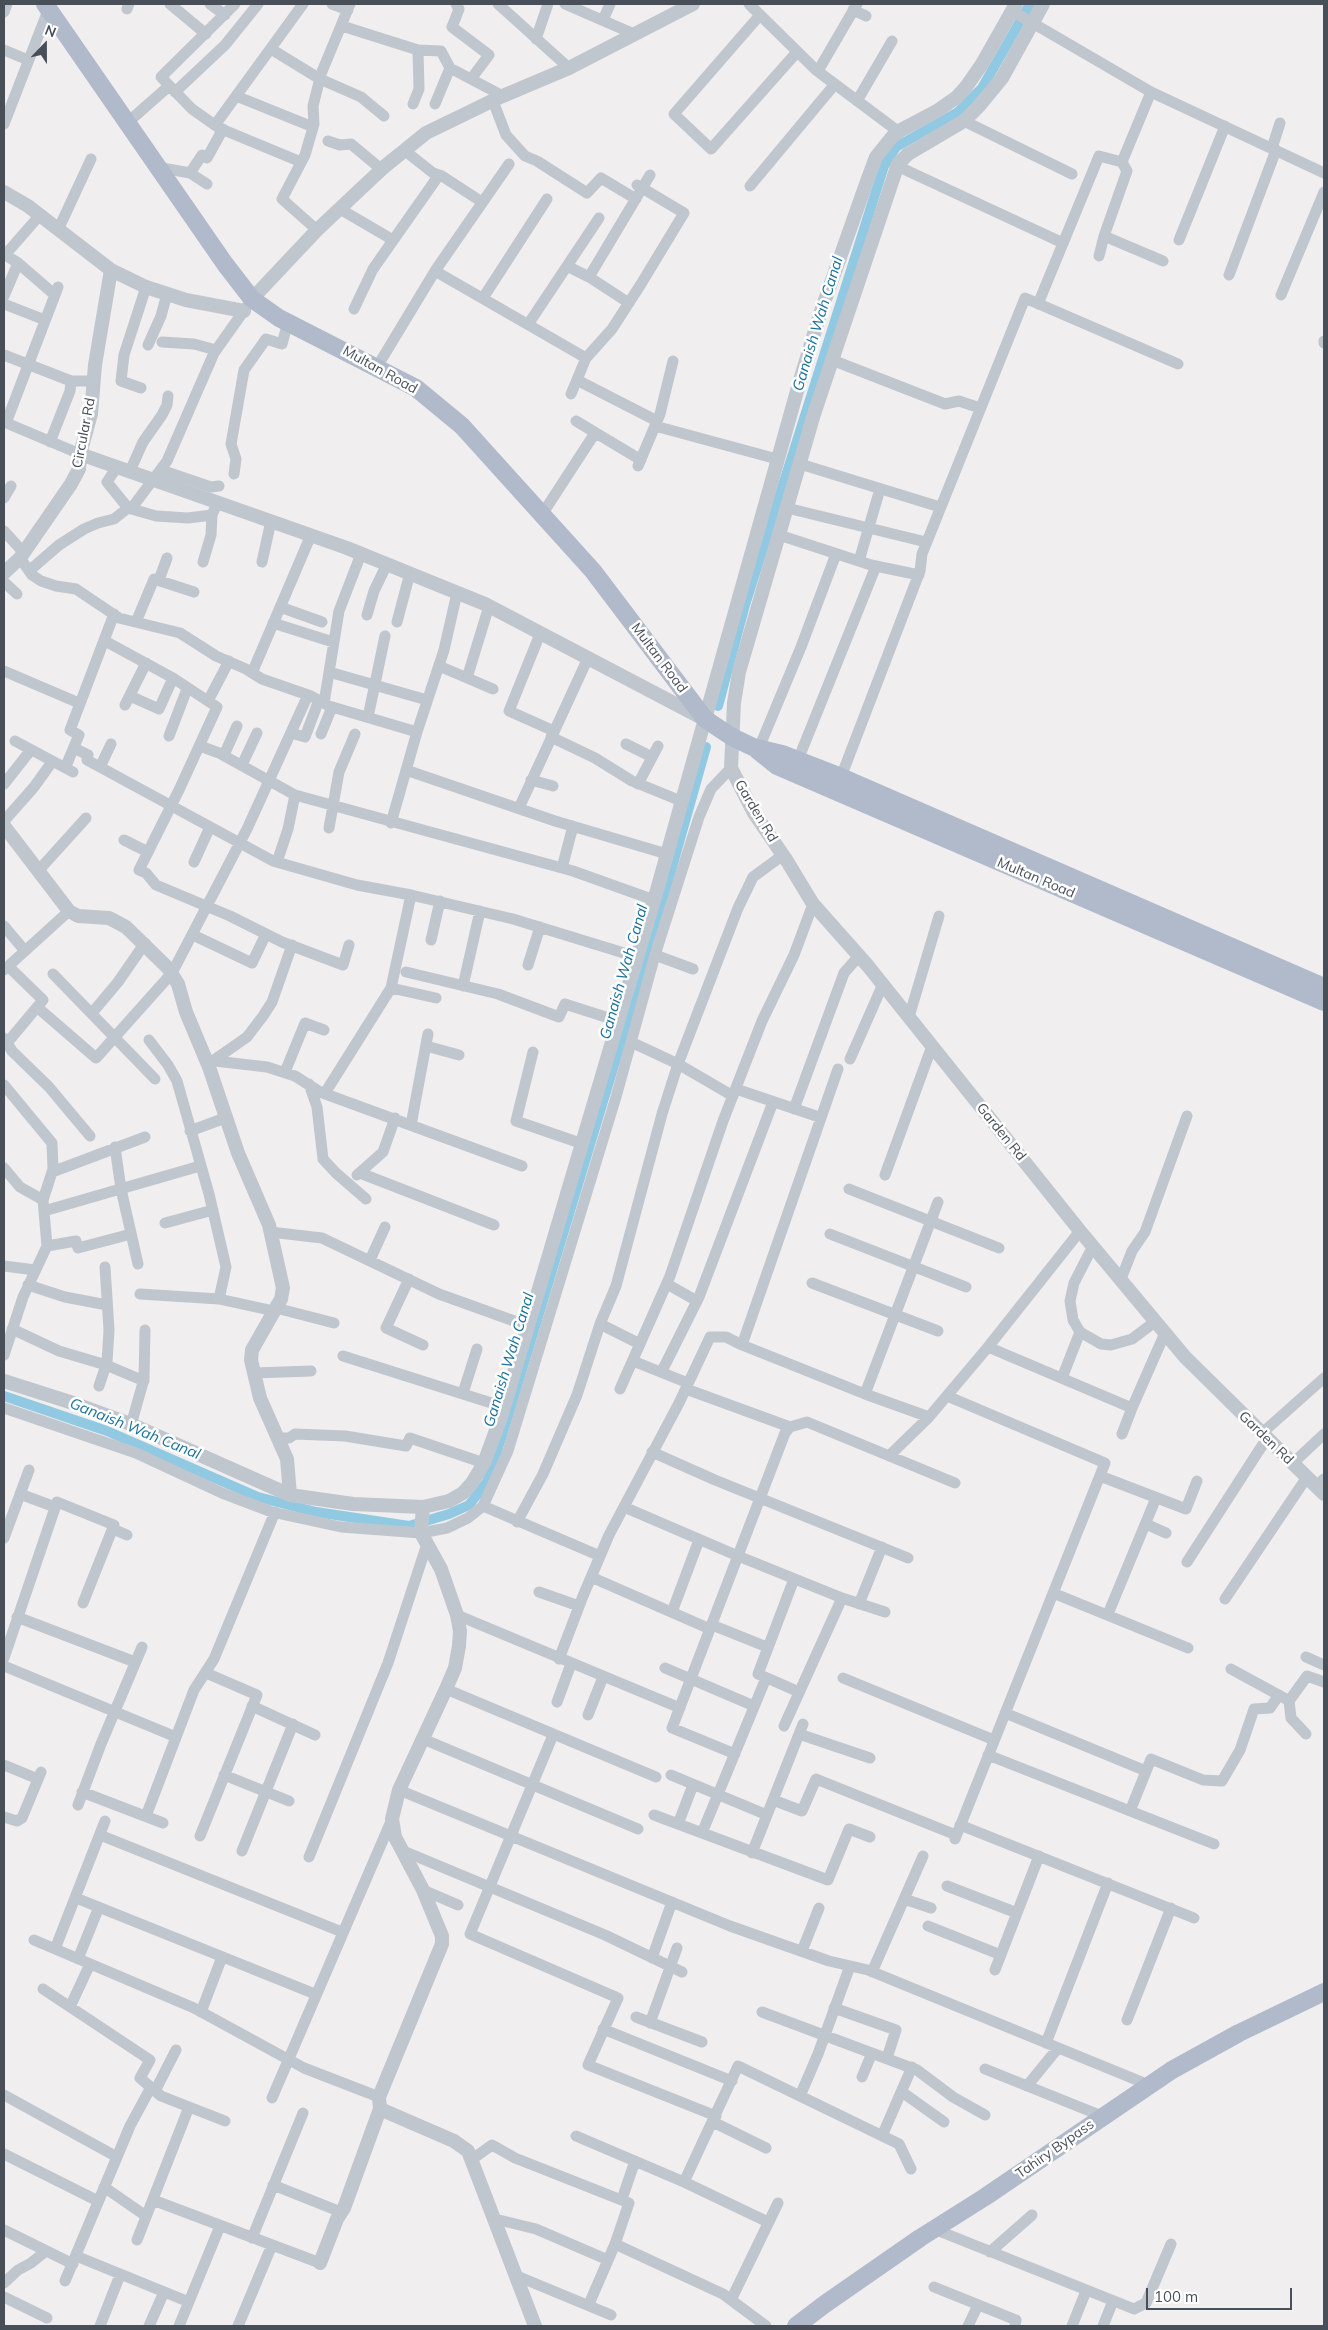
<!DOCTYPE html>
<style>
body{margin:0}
#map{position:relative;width:1328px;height:2330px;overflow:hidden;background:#f0eeee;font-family:Mulish,sans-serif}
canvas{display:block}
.frame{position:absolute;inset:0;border:5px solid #484f59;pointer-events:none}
.north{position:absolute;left:20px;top:20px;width:50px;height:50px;-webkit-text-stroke:4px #fff;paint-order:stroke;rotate:22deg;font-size:14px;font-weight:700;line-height:20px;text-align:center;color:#484f59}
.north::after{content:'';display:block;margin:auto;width:18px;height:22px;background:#484f59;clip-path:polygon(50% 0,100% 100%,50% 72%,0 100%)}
.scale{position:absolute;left:1146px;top:2288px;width:146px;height:22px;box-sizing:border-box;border:2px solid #484f59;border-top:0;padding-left:6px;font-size:15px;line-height:18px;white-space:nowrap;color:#484f59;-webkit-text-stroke:4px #fff;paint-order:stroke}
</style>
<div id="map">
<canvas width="1328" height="2330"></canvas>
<div class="frame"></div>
<div class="north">N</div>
<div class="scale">100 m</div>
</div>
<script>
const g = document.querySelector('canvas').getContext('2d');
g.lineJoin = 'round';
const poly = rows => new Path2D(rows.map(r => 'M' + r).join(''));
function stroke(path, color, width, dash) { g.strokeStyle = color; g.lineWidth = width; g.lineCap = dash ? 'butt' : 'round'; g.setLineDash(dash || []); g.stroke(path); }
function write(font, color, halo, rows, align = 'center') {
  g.font = font + ' Mulish,sans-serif'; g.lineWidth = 5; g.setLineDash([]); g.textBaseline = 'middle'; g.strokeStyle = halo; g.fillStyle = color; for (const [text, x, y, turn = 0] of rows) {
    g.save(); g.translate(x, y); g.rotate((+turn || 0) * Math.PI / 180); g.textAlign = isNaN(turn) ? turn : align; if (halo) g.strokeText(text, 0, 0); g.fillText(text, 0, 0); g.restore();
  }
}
const canal = poly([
 [718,706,745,605,884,166,896,147,958,112,982,88,1030,4],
 [4,1396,107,1431,258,1497,316,1512,409,1526,449,1514,469,1505,487,1482,506,1423,649,949,706,747]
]);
const minor = poly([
 [170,4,206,34],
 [210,4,225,15],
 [235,4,161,77,192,109,219,128,301,162],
 [332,4,348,10],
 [456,4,459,9,452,27,489,55,471,79],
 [498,4,569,68],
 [565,4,634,34],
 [749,4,816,70,899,132],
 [127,9,129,4],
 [853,10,866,16],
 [1012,11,1151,92,1324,173],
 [4,12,7,4],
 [760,15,674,114,711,149,797,52],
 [603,20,610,4],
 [342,26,418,50,441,51,450,68,435,104],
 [536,39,548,4],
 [271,49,320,79,361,97,384,116],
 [4,50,28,60],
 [450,68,503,96],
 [818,71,857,4],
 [175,92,225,45,258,4],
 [1151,92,1122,162,1127,171,1104,236,1163,261],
 [236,96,313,127],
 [493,101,506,135,525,156,537,161,587,193,601,178,636,199],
 [857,101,892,41],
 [413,104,419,89,418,50],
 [964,121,1072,174],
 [127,123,169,86],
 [4,124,49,8],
 [215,125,303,4],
 [328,141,340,145,351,144,381,169],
 [1272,148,1280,123],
 [404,150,433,173,442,176,482,202],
 [897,166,1063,243],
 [157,167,190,173,207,184],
 [190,173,202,155,207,158,223,129],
 [750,186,835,84],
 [340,209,393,240],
 [58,230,91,159],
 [317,230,282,199,305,155,314,124,313,106,321,74,350,4],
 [1179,240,1225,126],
 [4,254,18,263,55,295],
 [5,255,40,215],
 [1099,256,1104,236],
 [567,266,589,277,629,303],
 [435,271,586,358],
 [1229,275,1276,150],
 [589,277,650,175],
 [1281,295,1324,192],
 [4,296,18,263],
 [483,298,547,199],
 [4,304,45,320],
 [1038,304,1099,156,1122,162],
 [354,309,373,269,439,175],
 [529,323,599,218],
 [162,342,194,344,216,350],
 [1324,343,1324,341],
 [148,345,161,316,167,294],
 [4,355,71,381,93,381],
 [832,360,945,404,959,401,980,408],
 [377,367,435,271,509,164],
 [577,380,657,421],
 [141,388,121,381,124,355,146,287],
 [571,394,586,358,612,329,641,284,684,213,637,185],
 [576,421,641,460],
 [4,422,80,454],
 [6,423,58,287],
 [655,426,777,459],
 [50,442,70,391,71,381],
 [800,464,940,507],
 [638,466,660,414,673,361],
 [117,467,107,482,128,508,156,516,188,518,212,515],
 [161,470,211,487,219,486],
 [130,471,143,442,162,415,167,405,168,396],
 [234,474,236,459,231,444,244,370,266,339,282,344,288,322],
 [4,498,11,486],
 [787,508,926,542],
 [131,509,167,461,214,353,248,305],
 [543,513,595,433],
 [4,531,24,553],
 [779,535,871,565,919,575],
 [20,558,32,575,41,581,56,586,76,589,119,618,180,633,216,656,246,669,262,679,311,696,329,706,417,732],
 [859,561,880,489],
 [203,562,211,535,212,515,215,508],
 [262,562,271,521],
 [29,571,59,545,84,529,98,523,114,519,128,508],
 [159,580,167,558],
 [4,582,17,594],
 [280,607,322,622],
 [367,615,374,591,387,564],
 [136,622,154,579,194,592],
 [397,622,410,573],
 [273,623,333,642],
 [540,634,509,711,554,731],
 [105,641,173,678,217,707,179,790,139,870,146,873,156,885,230,916,282,942,343,965,349,945],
 [439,666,493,689],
 [4,671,79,703],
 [329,672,427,700],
 [252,673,311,535],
 [467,678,489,606],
 [130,696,159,709,173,678],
 [208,701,229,661],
 [324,703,339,611,361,554],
 [125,705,146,663],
 [368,717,385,636],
 [291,733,305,737,319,700],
 [321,734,332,707],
 [169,736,187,689],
 [551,737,595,758,632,781,681,801],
 [15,741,73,772],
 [626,744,652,757],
 [200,746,219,753,295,795,573,871,654,900],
 [74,748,88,755,87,760,273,861,357,885,411,895,513,919,637,957],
 [759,748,801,647,836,554],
 [224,755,237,726],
 [798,760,876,566],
 [242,765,257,733],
 [66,766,79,735,70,730,114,614],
 [100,767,111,744],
 [406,770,555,821,667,854],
 [841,777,920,571,922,554,1025,298,1178,364],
 [531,780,553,786],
 [4,784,30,751],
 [638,784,658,746],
 [519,808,588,658],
 [4,821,34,787,52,762],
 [391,823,417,732,444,650,457,593],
 [329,828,339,772,355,734],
 [124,840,148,852],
 [194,862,210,827],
 [277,862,288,829,295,795],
 [562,868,573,826],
 [39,870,86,818],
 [4,926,25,951],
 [193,935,252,963,266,934],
 [431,940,440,901],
 [655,955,693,969],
 [528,965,540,927],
 [4,970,69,911],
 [406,972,498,994,559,1017,565,1004,618,1021],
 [53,974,155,1079],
 [463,986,480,911],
 [391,988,436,998],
 [37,1007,96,1058,172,973,247,829,308,695],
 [92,1013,118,982,145,943],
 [909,1017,939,916],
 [4,1038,12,1051,49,1087,90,1136],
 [149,1040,168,1065,177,1081,209,1194,226,1267,219,1299],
 [631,1042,678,1064,733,1096],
 [7,1043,43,1000,8,966],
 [426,1046,459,1055],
 [533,1052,516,1121,583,1144],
 [850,1059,883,984],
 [206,1060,267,1067,295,1076,320,1092,522,1166],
 [214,1060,247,1037,263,1016,272,1002,292,945],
 [285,1072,305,1023,324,1030],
 [309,1084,317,1107,323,1159,336,1173,366,1199],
 [4,1085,52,1143,53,1169,43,1200,47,1246,23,1297,4,1355],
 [736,1089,819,1117],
 [325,1093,391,988,411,895],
 [794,1109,844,973,859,956],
 [411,1125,428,1034],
 [190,1131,225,1118],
 [115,1147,121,1189,138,1264],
 [4,1168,20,1187,43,1200],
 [52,1172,145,1137],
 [360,1173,494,1225],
 [357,1175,383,1152,395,1118],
 [885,1175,932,1046],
 [849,1189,999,1248],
 [44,1211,200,1166],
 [165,1223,213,1210],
 [270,1232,322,1238,439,1294,528,1326],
 [830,1234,966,1287],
 [47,1246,76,1241,78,1248,131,1234],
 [1093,1246,1074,1283,1070,1301,1073,1320,1080,1332,1101,1344,1111,1345,1132,1339,1156,1321],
 [370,1260,385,1227],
 [4,1266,35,1270],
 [409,1279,386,1328,423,1345],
 [1121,1279,1132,1251,1145,1232,1187,1116],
 [812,1283,938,1331],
 [667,1284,697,1301],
 [28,1285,65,1297,107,1305],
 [140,1294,219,1299,274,1311],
 [276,1308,334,1323],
 [600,1324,640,1344],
 [12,1329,59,1351,106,1365,144,1381],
 [742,1345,838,1069],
 [988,1347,1132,1408,1165,1333],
 [343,1356,504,1407],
 [633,1361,688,1383],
 [662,1371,699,1297,773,1102],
 [254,1373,311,1371],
 [1062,1378,1080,1332],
 [99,1386,107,1362,109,1330,105,1267],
 [620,1389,670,1276,723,1121,762,1021,794,955,813,904],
 [686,1389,790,1427],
 [463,1393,477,1349],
 [865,1394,938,1202],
 [947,1396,1105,1463,955,1839],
 [4,1408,136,1453,222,1493,272,1512,341,1527,421,1533,447,1528,468,1518,483,1506,508,1451,616,1097,655,955,699,817,711,789,731,768],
 [131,1425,144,1379,145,1330],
 [1122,1434,1132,1408],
 [1261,1434,1324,1378],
 [277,1438,289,1438,295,1434,345,1436,406,1446,410,1438,484,1463],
 [652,1452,715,1480,908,1558],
 [889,1456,929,1417],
 [1293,1463,1324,1434],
 [1100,1476,1186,1509,1197,1481],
 [1316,1486,1324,1479],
 [20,1494,55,1507],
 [483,1506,600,1556],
 [624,1507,738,1556,842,1598,885,1612],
 [517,1522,543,1474,577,1395,600,1324,616,1286,662,1114,678,1064,738,908,753,877,783,855],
 [1146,1524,1166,1533],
 [113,1529,127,1535],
 [4,1538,29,1470],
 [1187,1562,1267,1438],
 [591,1577,710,1629],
 [794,1579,758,1674,799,1692],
 [539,1592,579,1606],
 [1053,1593,1188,1648],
 [1225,1599,1307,1477],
 [859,1604,882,1547],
 [672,1612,699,1540],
 [1108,1614,1156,1498],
 [457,1615,680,1708],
 [17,1617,135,1662],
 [712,1625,767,1647],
 [1306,1657,1324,1665],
 [4,1658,57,1502,114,1525,83,1603],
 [559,1659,583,1596,609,1535,679,1403,710,1337,726,1337,742,1345,865,1394,929,1417,988,1347,1080,1231],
 [4,1666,176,1737],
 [665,1668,754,1706],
 [1231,1669,1286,1699],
 [843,1678,994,1740],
 [446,1689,656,1777],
 [557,1702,571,1664],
 [252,1706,315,1735],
 [1005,1713,1146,1771],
 [588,1715,603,1677],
 [784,1726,842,1598],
 [799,1734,870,1758],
 [1306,1734,1291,1718,1289,1701,1307,1676,1324,1682],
 [553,1735,470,1934,618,1998,588,2065,716,2116],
 [423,1739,638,1829],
 [735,1754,672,1728,785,1433,790,1427,807,1422,955,1483],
 [988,1755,1214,1844],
 [4,1765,38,1779],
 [224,1775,289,1801],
 [671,1775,767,1815],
 [399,1790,730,1926,829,1961,868,1970,1149,2085],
 [82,1792,163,1823],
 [773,1800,802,1811,816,1779,956,1835],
 [78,1805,101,1744,142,1647],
 [1130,1811,1151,1759,1203,1780,1222,1781,1240,1750,1254,1709,1270,1708,1279,1695],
 [654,1815,828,1880,849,1829,870,1837],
 [146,1816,194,1690,214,1659,275,1512],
 [4,1817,17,1821,22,1818,41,1772],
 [678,1824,693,1785],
 [960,1825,1194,1918],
 [702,1833,766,1678],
 [100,1835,342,1932],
 [200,1836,257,1695,206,1673],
 [401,1850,605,1935,682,1972],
 [242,1851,293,1724],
 [752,1853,803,1724],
 [309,1857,388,1663,427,1544],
 [947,1886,1017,1913],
 [423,1890,458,1905],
 [76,1898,315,1994],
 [904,1899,931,1908],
 [928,1926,1001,1955],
 [34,1940,194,2008,304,2068,379,2097],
 [55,1949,105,1821],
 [802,1951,819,1908],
 [652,1958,672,1902],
 [78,1959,99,1907],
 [995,1970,1039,1856],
 [872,1972,923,1856],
 [43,1989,150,2060,140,2078,161,2096,225,2121],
 [70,2007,90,1964],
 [834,2008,896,2030,887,2058],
 [201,2012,222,1957],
 [762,2012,917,2070,953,2097,985,2115],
 [636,2017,702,2042],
 [1127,2020,1171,1908],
 [650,2023,677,1948],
 [603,2029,732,2081],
 [1046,2043,1108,1883],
 [985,2069,1102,2116],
 [862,2077,872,2053],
 [1027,2086,1058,2048],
 [155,2091,176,2050],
 [902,2092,944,2122],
 [4,2095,117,2157],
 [800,2096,818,2054,850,1966],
 [272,2098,392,1819],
 [713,2122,766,2148],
 [576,2136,684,2182,768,2222],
 [882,2136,912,2067],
 [4,2154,98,2201],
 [471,2160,492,2145,515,2158,629,2203,615,2244,589,2304],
 [684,2182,738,2066,899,2144,911,2169],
 [273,2185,341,2212],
 [104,2187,146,2216],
 [622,2199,635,2161],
 [153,2200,320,2263],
 [495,2219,536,2229,608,2260],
 [934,2229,1134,2309,1146,2303,1171,2244],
 [4,2230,73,2264],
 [252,2238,303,2113],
 [137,2240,189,2107],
 [615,2244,723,2294,766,2326],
 [990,2252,1032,2215],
 [76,2256,189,2302],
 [517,2276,611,2315],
 [65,2281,130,2126,151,2087],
 [4,2283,18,2270,31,2263,46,2251],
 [934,2287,1016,2320,1015,2326],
 [4,2297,47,2318],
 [731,2300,778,2203],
 [100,2326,120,2275],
 [149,2326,164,2292],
 [179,2326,220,2226],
 [238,2326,272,2245],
 [968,2326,978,2305],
 [1072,2326,1086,2291],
 [1103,2326,1113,2301]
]);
const tertiary = poly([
 [1043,4,1002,78,979,106,964,121,908,154,898,164,814,414,739,672,734,703,731,768,754,813,787,861,813,904,868,966,1080,1231,1185,1357,1324,1494],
 [4,192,28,206,111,270,146,287,186,300,244,311],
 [252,299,317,230,384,167,426,133,498,98,569,68,693,4],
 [80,454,347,548,485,604,704,719],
 [4,573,20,558,71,484,79,469,80,454,91,414,95,365,111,270],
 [4,826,69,911,78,916,109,918,126,927,168,968,178,984,186,1012,209,1067,238,1153,269,1225,283,1288,281,1299,252,1350,251,1360,260,1398,287,1459,290,1495],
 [4,1381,73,1403,128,1423,290,1495,353,1504,423,1507,449,1501,463,1493,472,1483,484,1463,501,1417,657,890,799,384,820,314,866,184,876,157,892,137,901,130,937,111,957,97,966,87,982,64,1016,4],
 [380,2109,454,2141,468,2151,535,2326],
 [320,2263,337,2219,344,2208,380,2109,379,2097,442,1944,442,1936,423,1890,395,1837,392,1819,399,1790,446,1689,455,1668,459,1646,460,1631,457,1615,441,1569,421,1533,423,1507]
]);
const primary = poly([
 [45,4,225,264,252,299,279,318,416,388,462,426,593,571,705,719,732,737,753,747,782,754,841,777,1324,987],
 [757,750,777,766,1324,1002],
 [796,2326,825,2304,920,2238,985,2197,1172,2070,1239,2033,1324,1992]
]);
const streetNames = [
 ["Multan Road",380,370,29],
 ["Circular Rd",84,433,-79],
 ["Multan Road",659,658,53],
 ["Garden Rd",756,811,59],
 ["Multan Road",1036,878,23],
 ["Garden Rd",1001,1132,51],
 ["Garden Rd",1266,1438,44],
 ["Tahiry Bypass",1055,2149,-35]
];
const waterNames = [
 ["Ganaish Wah Canal",818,324,-73],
 ["Ganaish Wah Canal",624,972,-74],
 ["Ganaish Wah Canal",509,1360,-73],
 ["Ganaish Wah Canal",135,1429,22]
];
stroke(canal, '#92c9e2', 10);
stroke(minor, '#c0c6ce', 11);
stroke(tertiary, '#c0c6ce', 14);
stroke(primary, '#b0baca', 18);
write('14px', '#484f59', '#fff', streetNames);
write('italic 15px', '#1b7199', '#fff', waterNames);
</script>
